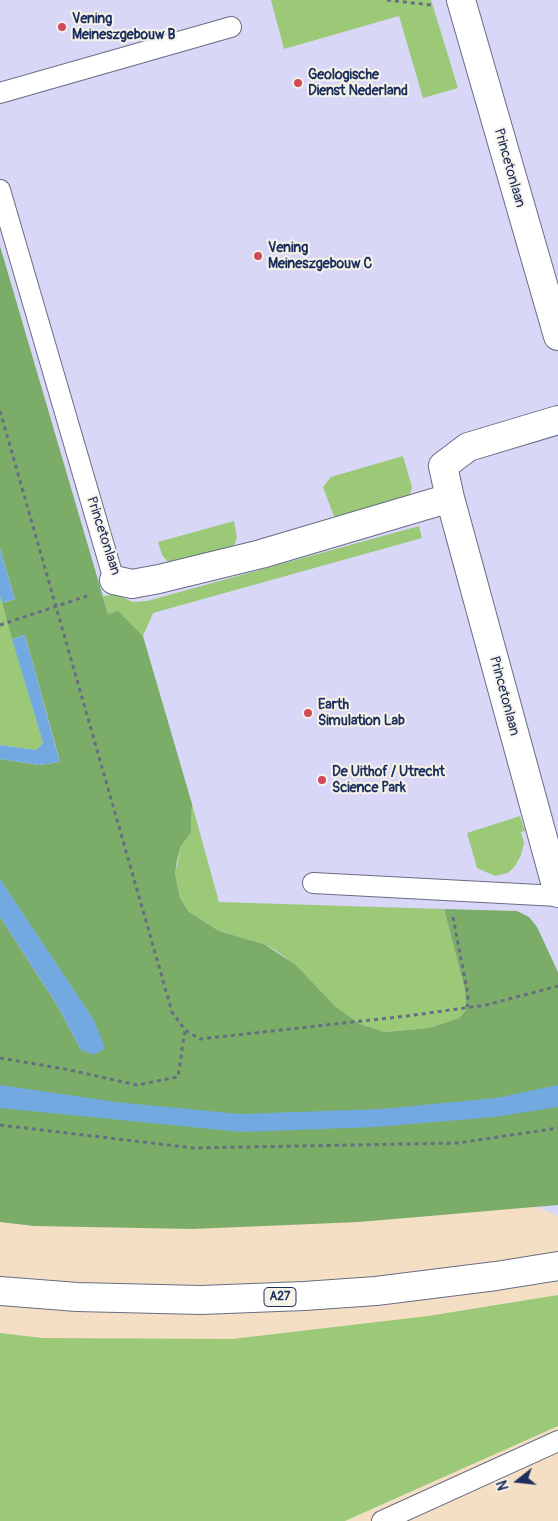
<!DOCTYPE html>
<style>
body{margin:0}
#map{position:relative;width:558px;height:1521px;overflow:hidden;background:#f4dfc5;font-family:Pangolin,sans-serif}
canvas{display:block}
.north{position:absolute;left:493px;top:1456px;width:50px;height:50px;-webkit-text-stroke:4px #f7f3e8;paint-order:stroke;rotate:254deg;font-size:14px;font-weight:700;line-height:20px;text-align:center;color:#1b2f5e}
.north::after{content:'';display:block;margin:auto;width:18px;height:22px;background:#1b2f5e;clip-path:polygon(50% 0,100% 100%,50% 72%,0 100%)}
</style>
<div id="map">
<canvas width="558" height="1521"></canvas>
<div class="north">N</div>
</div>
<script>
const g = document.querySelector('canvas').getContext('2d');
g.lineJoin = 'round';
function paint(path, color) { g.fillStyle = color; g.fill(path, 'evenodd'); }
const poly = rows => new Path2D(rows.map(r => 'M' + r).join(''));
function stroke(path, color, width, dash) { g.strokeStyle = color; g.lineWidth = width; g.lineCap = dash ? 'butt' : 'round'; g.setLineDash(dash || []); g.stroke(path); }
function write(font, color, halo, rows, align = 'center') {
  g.font = font + ' Pangolin,sans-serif'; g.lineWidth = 4; g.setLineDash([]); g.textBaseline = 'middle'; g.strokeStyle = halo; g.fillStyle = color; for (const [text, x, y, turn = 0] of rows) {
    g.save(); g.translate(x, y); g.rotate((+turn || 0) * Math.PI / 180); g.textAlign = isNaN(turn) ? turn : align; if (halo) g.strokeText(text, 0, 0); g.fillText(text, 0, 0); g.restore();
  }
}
const built = poly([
 [0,0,558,0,558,1216,170,1056,0,503]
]);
const green = poly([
 [271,0,431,0,458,88,423,98,399,16,284,49],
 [403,456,412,487,410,494,401,499,335,519,323,487,331,477],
 [234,521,237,538,234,545,227,549,180,564,168,562,162,555,158,542],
 [419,526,422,538,153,613,143,636,118,612,108,614,103,596,115,594,133,602,147,601],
 [0,597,43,743,36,750,0,745],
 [192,804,219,902,444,909,465,990,466,1010,459,1018,429,1028,385,1032,360,1024,336,1007,296,965,275,950,264,944,219,931,188,911,180,896,175,874,181,846,191,833],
 [520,816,525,831,521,832,524,843,521,855,515,866,508,873,495,876,477,868,467,833],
 [558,1295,558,1426,345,1521,0,1521,0,1333,42,1338,232,1339,428,1316]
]);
const forest = poly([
 [0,246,108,614,118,611,143,636,192,804,191,833,181,846,177,860,175,874,180,897,188,911,219,931,264,944,296,965,336,1007,360,1024,385,1032,429,1028,459,1018,466,1010,465,990,444,909,517,911,529,917,537,927,558,972,558,1205,359,1222,193,1229,34,1226,0,1222,0,917,57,1005,81,1050,17,906,0,879,0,759,39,765,60,762,25,635,12,639,2,603,15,599,0,549]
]);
const water = poly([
 [0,549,15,599,2,603,0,597],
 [25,635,57,752,60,762,39,765,0,759,0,745,36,750,43,743,12,639],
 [0,879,94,1020,105,1048,94,1055,81,1050,57,1005,0,917],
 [0,1085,116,1102,240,1114,380,1109,496,1098,558,1085,558,1107,495,1117,376,1127,241,1132,0,1108]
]);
const path = poly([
 [387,0,431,5],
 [0,411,172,1012,185,1030,200,1039,407,1016,486,1005,558,986],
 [0,625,87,596],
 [453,917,468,995,467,1007],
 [0,1058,65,1069,137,1085,178,1077,185,1030],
 [0,1125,193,1148,458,1143,558,1128]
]);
const lane = poly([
 [0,93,231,27],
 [0,190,114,580],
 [313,883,558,896],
 [382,1521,558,1441]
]);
const street = poly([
 [461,0,558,336],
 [558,420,468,447,443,466,450,498,558,893],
 [114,580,132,584,159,579,261,554,450,498]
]);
const highway = poly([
 [0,1291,77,1297,201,1300,304,1296,376,1291,496,1276,558,1266]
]);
const markers = [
 [62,27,5,"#d1495b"],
 [298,83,5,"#d1495b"],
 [258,256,5,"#d1495b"],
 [308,713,5,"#d1495b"],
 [322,780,5,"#d1495b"]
];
const shields = [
 [280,1297,32]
];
const shieldNames = [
 ["A27",280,1297]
];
const poiNames = [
 ["Vening",72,19],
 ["Meineszgebouw B",72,35],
 ["Geologische",308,75],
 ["Dienst Nederland",308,91],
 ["Vening",268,248],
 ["Meineszgebouw C",268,264],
 ["Earth",318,705],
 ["Simulation Lab",318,721],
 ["De Uithof / Utrecht",332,772],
 ["Science Park",332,788]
];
const streetNames = [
 ["Princetonlaan",509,168,74],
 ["Princetonlaan",103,536,72],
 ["Princetonlaan",504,696,75]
];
paint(built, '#d9d7f8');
paint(green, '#9bc978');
paint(forest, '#7cad68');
paint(water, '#71a9e0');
stroke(lane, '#676d82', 22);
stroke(street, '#676d82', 30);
stroke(highway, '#676d82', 30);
stroke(path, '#676d82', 3, [4, 4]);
stroke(lane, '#fff', 20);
stroke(street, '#fff', 28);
stroke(highway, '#fff', 28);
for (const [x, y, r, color] of markers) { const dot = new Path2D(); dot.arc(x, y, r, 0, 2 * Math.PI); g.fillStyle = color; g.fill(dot); stroke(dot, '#f7f3e8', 2); }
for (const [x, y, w] of shields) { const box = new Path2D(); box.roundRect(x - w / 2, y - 9.5, w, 19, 4); g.fillStyle = '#f7f3e8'; g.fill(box); stroke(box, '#1b2f5e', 1); }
write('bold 12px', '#1b2f5e', null, shieldNames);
write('bold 14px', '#1b2f5e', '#f7f3e8', poiNames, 'left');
write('14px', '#1b2f5e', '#f7f3e8', streetNames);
</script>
